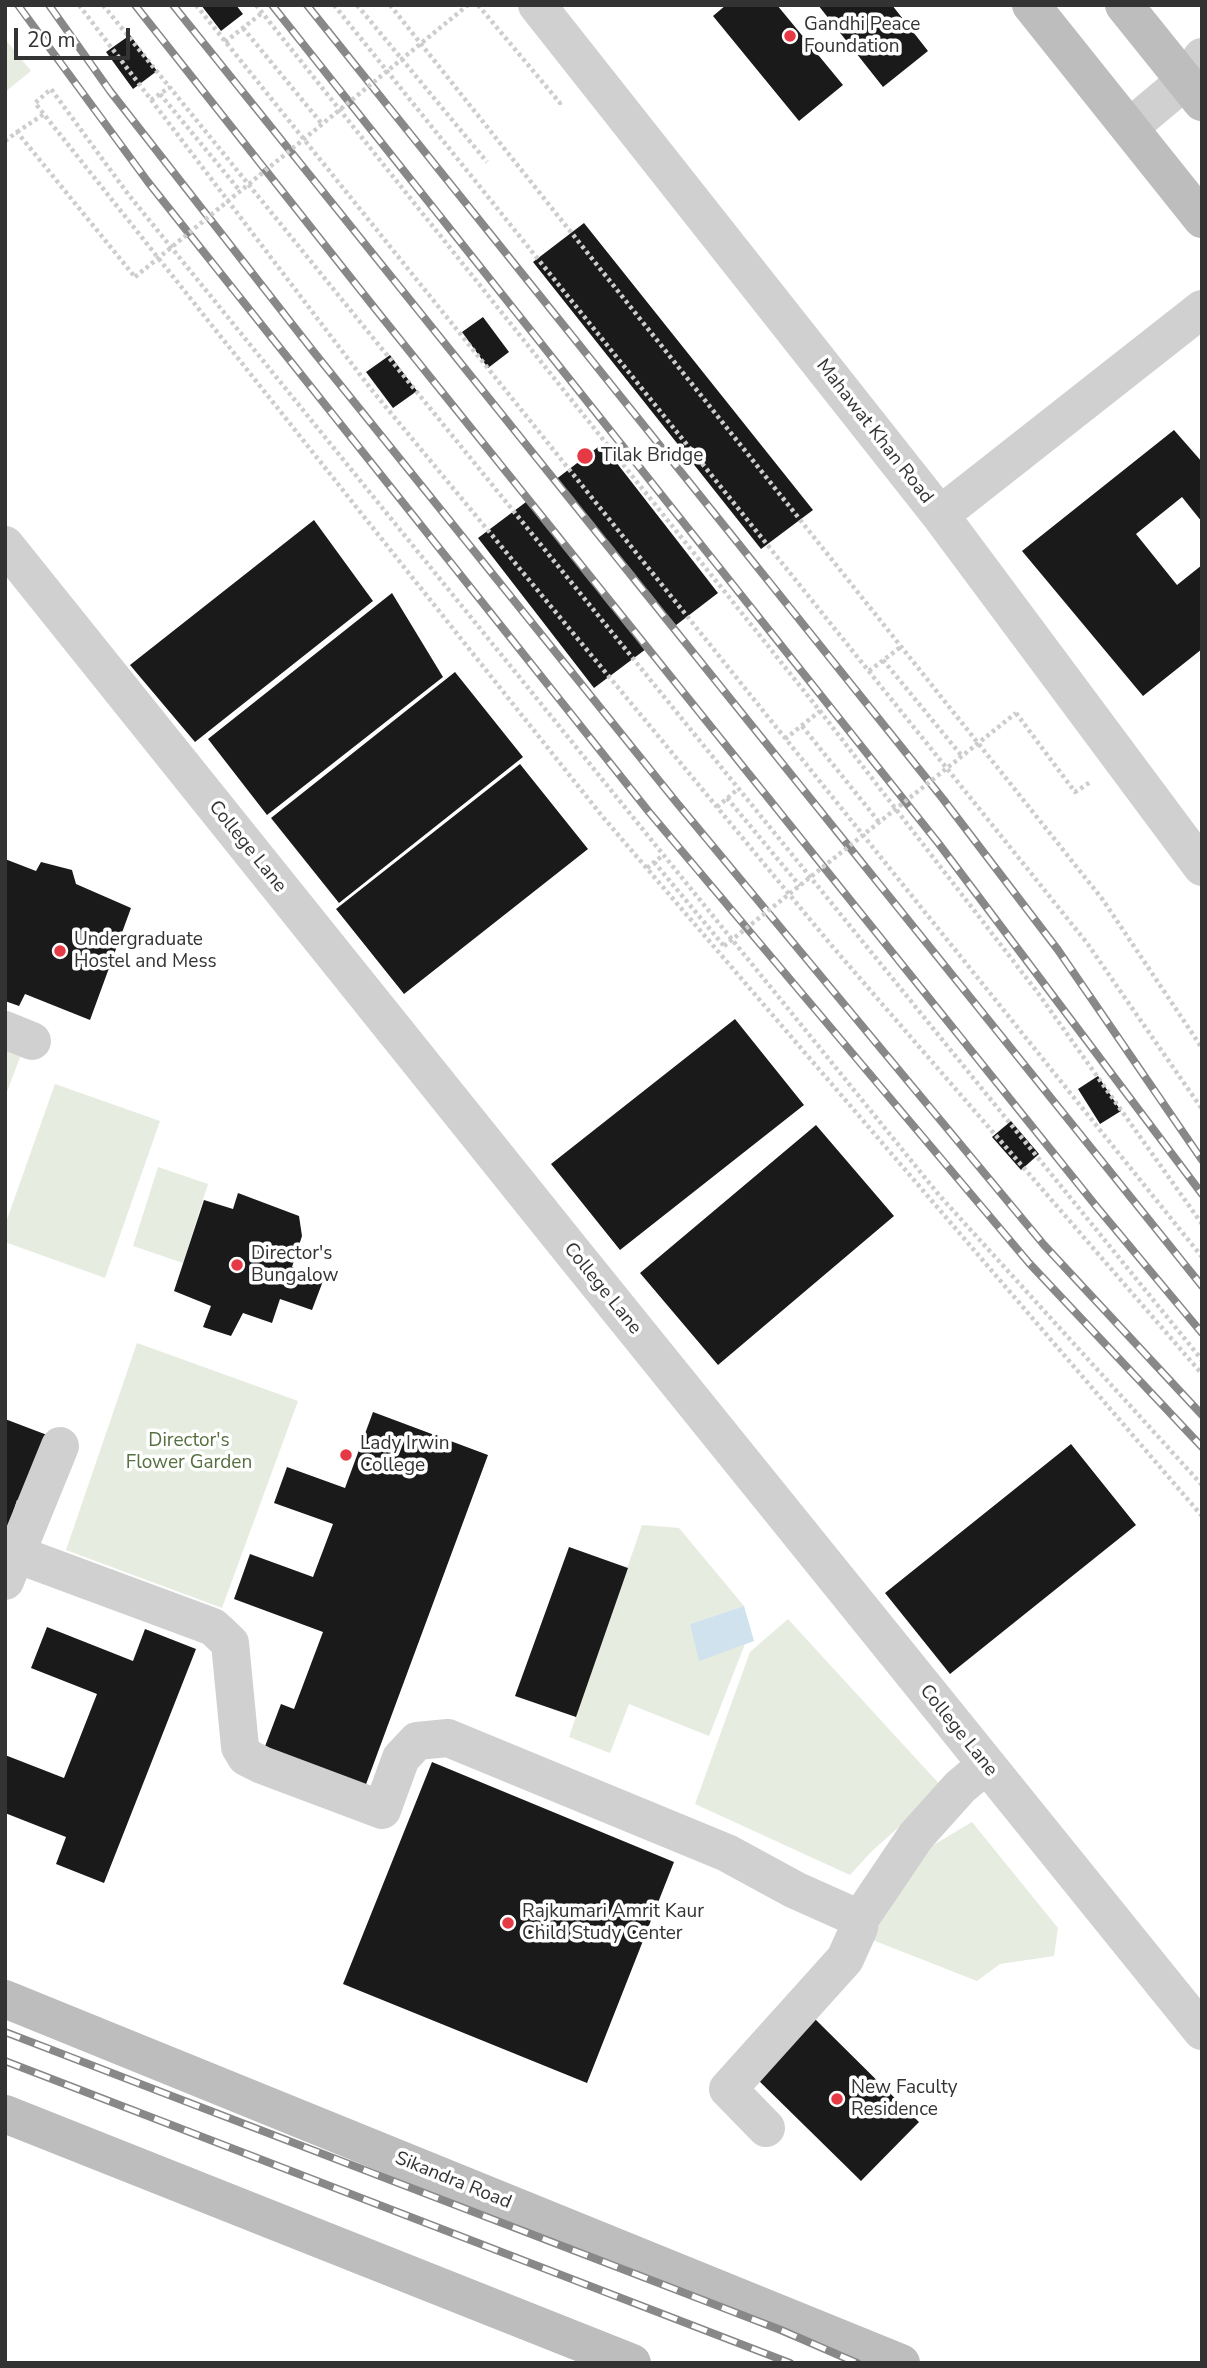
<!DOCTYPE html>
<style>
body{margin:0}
#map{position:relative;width:1207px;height:2368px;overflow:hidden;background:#fff;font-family:"Nunito Sans",sans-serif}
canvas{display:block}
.frame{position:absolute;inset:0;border:7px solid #333;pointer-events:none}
.scale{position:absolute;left:14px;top:28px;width:116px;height:32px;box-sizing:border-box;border:4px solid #333;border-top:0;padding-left:9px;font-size:21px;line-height:24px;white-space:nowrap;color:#333;-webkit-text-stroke:5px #fff;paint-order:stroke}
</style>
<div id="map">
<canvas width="1207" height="2368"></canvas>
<div class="frame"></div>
<div class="scale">20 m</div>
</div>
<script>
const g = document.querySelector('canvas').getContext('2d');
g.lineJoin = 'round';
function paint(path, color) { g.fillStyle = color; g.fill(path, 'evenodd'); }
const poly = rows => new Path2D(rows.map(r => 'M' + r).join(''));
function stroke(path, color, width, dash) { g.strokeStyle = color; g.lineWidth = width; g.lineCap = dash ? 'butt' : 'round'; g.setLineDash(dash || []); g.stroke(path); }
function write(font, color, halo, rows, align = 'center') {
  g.font = font + ' "Nunito Sans",sans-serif'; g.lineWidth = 7; g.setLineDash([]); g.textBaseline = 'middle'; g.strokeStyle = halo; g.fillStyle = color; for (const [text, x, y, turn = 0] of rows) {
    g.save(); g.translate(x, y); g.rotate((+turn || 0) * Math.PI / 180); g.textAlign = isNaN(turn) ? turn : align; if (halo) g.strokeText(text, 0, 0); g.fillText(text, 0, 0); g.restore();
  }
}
const green = poly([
 [5,39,31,71,5,92],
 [5,1045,22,1052,5,1097],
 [55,1084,160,1121,105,1278,5,1242,5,1225],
 [158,1167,208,1184,183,1263,133,1246],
 [137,1343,298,1401,222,1608,66,1550],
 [642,1525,679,1528,744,1606,690,1624,700,1660,745,1644,709,1736,629,1704,610,1753,569,1737],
 [788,1619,943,1788,872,1851,850,1875,695,1804,750,1652],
 [972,1822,1058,1928,1054,1956,1000,1964,977,1981,870,1939,930,1847]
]);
const water = poly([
 [744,1606,754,1641,699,1661,690,1624]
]);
const building = poly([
 [201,5,236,5,243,14,221,31],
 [726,5,777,5,843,85,799,121,713,16],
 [818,5,892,5,928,51,883,87],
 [130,35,157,71,133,89,106,52],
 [584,223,813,510,761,549,533,262],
 [483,317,509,352,488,368,462,332],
 [390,355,417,391,393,408,366,372],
 [1174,430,1202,462,1202,522,1182,497,1136,534,1177,585,1202,565,1202,649,1143,696,1022,551],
 [602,444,718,593,671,629,555,480],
 [530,499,646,649,594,688,478,538],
 [314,520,373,601,195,742,130,665],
 [392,593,443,677,267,815,208,739],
 [455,672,523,757,339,903,271,818],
 [520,764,588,849,404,994,336,909],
 [5,859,36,871,41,862,72,870,76,884,131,908,90,1020,25,994,19,1006,5,1001],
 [735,1019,804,1105,620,1250,551,1164],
 [1098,1076,1121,1111,1100,1124,1078,1089],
 [1011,1121,1039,1154,1021,1170,992,1137],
 [816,1125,894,1216,718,1365,640,1273],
 [238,1193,299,1216,302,1236,292,1267,323,1281,312,1310,280,1299,272,1323,243,1313,231,1336,203,1327,211,1306,174,1291,204,1200,233,1209],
 [373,1412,488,1455,365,1787,264,1749,281,1704,294,1709,323,1632,234,1599,250,1554,313,1577,333,1524,274,1503,287,1467,345,1488],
 [5,1419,55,1438,33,1505,17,1500,6,1534],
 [1071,1444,1136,1525,950,1674,885,1593],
 [569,1547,628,1568,576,1717,515,1696],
 [47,1627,133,1661,145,1629,196,1649,104,1883,56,1864,66,1837,5,1813,5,1755,64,1778,97,1694,31,1668],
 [432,1762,674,1862,587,2083,343,1984],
 [813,2017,919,2122,861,2181,754,2076]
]);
const path = poly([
 [79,5,371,389,832,946,1202,1374],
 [103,5,1202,1360],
 [196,5,1202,1257],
 [256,5,820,711,1038,993,1202,1224],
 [334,5,1087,943,1202,1109],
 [357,5,487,162],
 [390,5,1103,900,1202,1048],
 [478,5,560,103,563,101],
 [243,28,322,124],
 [225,42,262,13],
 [160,94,240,191],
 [151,100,170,87],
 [17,132,44,114],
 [5,141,17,132,135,277],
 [883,660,961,755],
 [869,671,902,646],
 [1016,713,1075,792,1092,781],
 [802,726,879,822],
 [785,739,820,711],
 [727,798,800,886],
 [717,807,738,789],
 [654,862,724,946],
 [647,868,662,856],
 [1202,1485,939,1195,128,194,51,89,35,103,602,816,1202,1516]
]);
const street = poly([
 [537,5,940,515,1202,867],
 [1130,127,1186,80,1202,57],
 [940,515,1202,309],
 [5,545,575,1255,1202,2031],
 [5,1030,32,1041],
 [16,1554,213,1627,230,1643,240,1747,246,1757,262,1765,382,1810,401,1758,417,1741,448,1738,727,1853,795,1890,860,1919,916,1836,960,1787,986,1765],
 [5,1581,60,1446],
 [766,2128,728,2089,845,1959,859,1928,860,1919]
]);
const secondary = poly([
 [1031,5,1202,219],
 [1124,5,1202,102],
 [5,1999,901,2363],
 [5,2114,632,2363]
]);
const rail = poly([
 [18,5,148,182,649,812,1029,1263,1202,1447],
 [49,5,110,91,313,351,677,803,1044,1245,1202,1415],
 [135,5,377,311,1096,1206,1202,1333],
 [173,5,1202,1286],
 [272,5,939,844,1202,1194],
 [307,5,943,799,1058,950,1202,1160],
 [5,2032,781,2330,857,2363],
 [5,2061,790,2363]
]);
const pathBridge = poly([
 [135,277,468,5],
 [724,946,1016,713]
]);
const markers = [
 [790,36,7,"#e63946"],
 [585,456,9,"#e63946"],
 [60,951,7,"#e63946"],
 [237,1265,7,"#e63946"],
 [346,1455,7,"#e63946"],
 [508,1923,7,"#e63946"],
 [837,2099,7,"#e63946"]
];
const poiNames = [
 ["Gandhi Peace",804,25],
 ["Foundation",804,47],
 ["Tilak Bridge",601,456],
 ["Undergraduate",74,940],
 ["Hostel and Mess",74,962],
 ["Director's",251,1254],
 ["Bungalow",251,1276],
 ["Lady Irwin",360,1444],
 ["College",360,1466],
 ["Rajkumari Amrit Kaur",522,1912],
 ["Child Study Center",522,1934],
 ["New Faculty",851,2088],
 ["Residence",851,2110]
];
const streetNames = [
 ["Mahawat Khan Road",874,432,52],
 ["College Lane",247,847,51],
 ["College Lane",602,1289,51],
 ["College Lane",958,1731,51],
 ["Sikandra Road",453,2181,22]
];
const parkNames = [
 ["Director's",189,1441],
 ["Flower Garden",189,1463]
];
paint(green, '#e6ecdf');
paint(water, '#cfe2ee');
paint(building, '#1a1a1a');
stroke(path, '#cdcdcd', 4.5, [3.5, 3.5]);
stroke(street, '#d0d0d0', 38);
stroke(secondary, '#bdbdbd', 38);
stroke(rail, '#888', 8);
stroke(rail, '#fff', 5, [16]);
stroke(pathBridge, '#cdcdcd', 4.5, [3.5, 3.5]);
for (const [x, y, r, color] of markers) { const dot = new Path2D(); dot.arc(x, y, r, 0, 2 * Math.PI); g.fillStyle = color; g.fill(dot); stroke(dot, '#fff', 2.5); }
write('19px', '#333', '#fff', poiNames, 'left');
write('19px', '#333', '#fff', streetNames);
write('19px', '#56703f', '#fff', parkNames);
</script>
